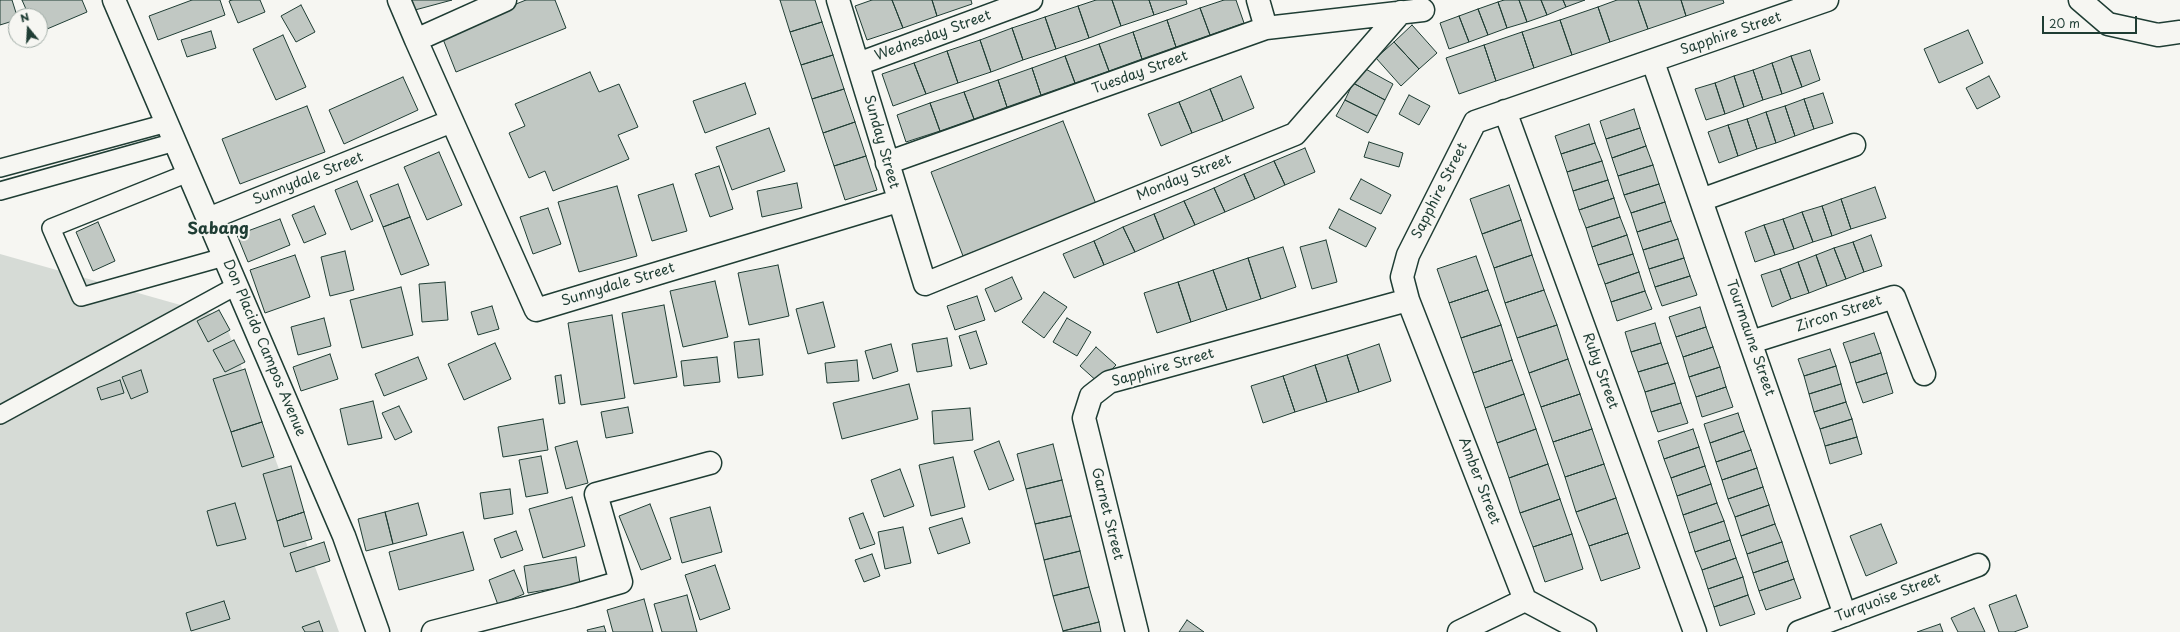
<!DOCTYPE html>
<style>
body{margin:0}
#map{position:relative;width:2180px;height:632px;overflow:hidden;background:#f6f6f2;font-family:"Playpen Sans",sans-serif}
canvas{display:block}
.north{position:absolute;left:8px;top:8px;width:40px;height:40px;box-sizing:border-box;background:#f6f6f2;border:1px solid #a0aca6;border-radius:50%;rotate:342deg;font-size:11px;font-weight:700;line-height:16px;text-align:center;color:#1f3d34}
.north::after{content:'';display:block;margin:auto;width:14px;height:18px;background:#1f3d34;clip-path:polygon(50% 0,100% 100%,50% 72%,0 100%)}
.scale{position:absolute;left:2042px;top:16px;width:95px;height:18px;box-sizing:border-box;border:2px solid #1f3d34;border-top:0;padding-left:5px;font-size:12px;line-height:14px;white-space:nowrap;color:#1f3d34;-webkit-text-stroke:3px #f6f6f2;paint-order:stroke}
</style>
<div id="map">
<canvas width="2180" height="632"></canvas>
<div class="north">N</div>
<div class="scale">20 m</div>
</div>
<script>
const g = document.querySelector('canvas').getContext('2d');
g.lineJoin = 'round';
function paint(path, color) { g.fillStyle = color; g.fill(path, 'evenodd'); }
const poly = rows => new Path2D(rows.map(r => 'M' + r).join(''));
function stroke(path, color, width, dash) { g.strokeStyle = color; g.lineWidth = width; g.lineCap = dash ? 'butt' : 'round'; g.setLineDash(dash || []); g.stroke(path); }
function write(font, color, halo, rows, align = 'center') {
  g.font = font + ' "Playpen Sans",sans-serif'; g.lineWidth = 4; g.setLineDash([]); g.textBaseline = 'middle'; g.strokeStyle = halo; g.fillStyle = color; for (const [text, x, y, turn = 0] of rows) {
    g.save(); g.translate(x, y); g.rotate((+turn || 0) * Math.PI / 180); g.textAlign = isNaN(turn) ? turn : align; if (halo) g.strokeText(text, 0, 0); g.fillText(text, 0, 0); g.restore();
  }
}
const green = poly([
 [0,254,223,317,339,632,0,632]
]);
const building = poly([
 [0,0,12,0,17,16,16,20,0,25,0,0],
 [22,0,82,0,87,12,40,32,40,16,29,16,22,0],
 [192,0,220,0,225,15,158,40,149,16,192,0],
 [232,0,260,0,265,12,238,23,229,1,232,0],
 [412,0,452,0,415,10,412,0],
 [526,0,555,0,566,28,456,72,441,34,526,0],
 [780,0,815,0,822,22,790,32,780,0],
 [872,0,892,0,903,28,867,40,855,6,872,0],
 [892,0,932,0,937,16,903,28,892,0],
 [932,0,971,0,972,4,937,16,932,0],
 [1096,0,1112,0,1121,26,1089,38,1078,6,1096,0],
 [1112,0,1149,0,1154,15,1121,26,1112,0],
 [1149,0,1186,0,1187,4,1154,15,1149,0],
 [1224,0,1236,0,1244,23,1210,35,1200,8,1224,0],
 [1504,0,1519,0,1527,22,1507,28,1498,2,1504,0],
 [1519,0,1541,0,1547,15,1527,22,1519,0],
 [1541,0,1563,0,1566,7,1547,15,1541,0],
 [1563,0,1585,0,1566,7,1563,0],
 [1617,0,1638,0,1648,29,1610,42,1598,7,1617,0],
 [1638,0,1681,0,1686,16,1648,29,1638,0],
 [1681,0,1723,0,1724,3,1686,16,1681,0],
 [1498,2,1507,28,1488,35,1478,9,1498,2],
 [301,5,315,32,296,42,281,16,301,5],
 [1078,6,1089,38,1056,49,1045,17,1078,6],
 [1598,7,1610,42,1572,55,1560,20,1598,7],
 [1200,8,1210,35,1176,47,1167,20,1200,8],
 [1478,9,1488,35,1469,42,1459,16,1478,9],
 [1459,16,1469,42,1449,49,1440,23,1459,16],
 [1045,17,1056,49,1023,60,1012,28,1045,17],
 [1167,20,1176,47,1142,59,1133,32,1167,20],
 [1560,20,1572,55,1534,68,1522,32,1560,20],
 [822,22,833,55,801,65,790,32,822,22],
 [1412,25,1437,53,1419,69,1394,42,1412,25],
 [1012,28,1023,60,991,72,980,40,1012,28],
 [1968,30,1983,63,1939,83,1924,49,1968,30],
 [211,31,216,48,187,57,181,40,211,31],
 [1133,32,1142,59,1109,71,1099,44,1133,32],
 [1522,32,1534,68,1496,81,1484,45,1522,32],
 [283,35,306,87,276,100,253,49,283,35],
 [980,40,991,72,958,83,947,51,980,40],
 [1394,42,1419,69,1401,86,1376,58,1394,42],
 [1099,44,1109,71,1075,83,1065,56,1099,44],
 [1484,45,1496,81,1459,94,1446,58,1484,45],
 [1810,50,1820,80,1802,87,1791,56,1810,50],
 [947,51,958,83,926,94,914,63,947,51],
 [833,55,844,89,812,99,801,65,833,55],
 [1065,56,1075,83,1041,95,1032,68,1065,56],
 [1791,56,1802,87,1782,94,1772,63,1791,56],
 [914,63,926,94,893,106,882,74,914,63],
 [1772,63,1782,94,1763,100,1753,70,1772,63],
 [1362,67,1393,84,1385,100,1353,83,1362,67],
 [1032,68,1041,95,1007,107,998,80,1032,68],
 [1753,70,1763,100,1744,107,1734,76,1753,70],
 [590,72,599,92,619,84,638,127,618,135,629,159,553,191,545,171,529,178,509,133,525,126,515,104,590,72],
 [1241,76,1254,108,1223,121,1210,89,1241,76],
 [1734,76,1744,107,1725,114,1715,83,1734,76],
 [1989,76,2000,97,1977,109,1966,88,1989,76],
 [403,77,418,110,344,144,329,110,403,77],
 [998,80,1007,107,974,119,964,92,998,80],
 [745,83,756,114,705,133,693,101,745,83],
 [1353,83,1385,100,1377,116,1345,100,1353,83],
 [1715,83,1725,114,1706,120,1695,89,1715,83],
 [844,89,855,122,823,133,812,99,844,89],
 [1210,89,1223,121,1192,133,1179,102,1210,89],
 [964,92,974,119,940,131,930,103,964,92],
 [1823,93,1833,123,1814,129,1804,99,1823,93],
 [1409,95,1430,106,1419,125,1399,114,1409,95],
 [1804,99,1814,129,1795,136,1785,106,1804,99],
 [1345,100,1377,116,1368,133,1336,116,1345,100],
 [1179,102,1192,133,1161,146,1148,114,1179,102],
 [930,103,940,131,906,142,897,115,930,103],
 [307,106,325,152,240,184,222,139,307,106],
 [1785,106,1795,136,1776,143,1766,112,1785,106],
 [1634,109,1640,128,1606,139,1600,121,1634,109],
 [1766,112,1776,143,1757,149,1747,119,1766,112],
 [1747,119,1757,149,1738,156,1728,125,1747,119],
 [1063,121,1096,204,963,256,931,172,1063,121],
 [855,122,866,156,834,166,823,133,855,122],
 [1589,124,1595,143,1561,154,1555,136,1589,124],
 [1728,125,1738,156,1719,163,1708,132,1728,125],
 [769,128,785,171,732,190,716,147,769,128],
 [1640,128,1646,146,1612,158,1606,139,1640,128],
 [1369,142,1403,153,1399,167,1364,157,1369,142],
 [1595,143,1602,161,1567,172,1561,154,1595,143],
 [1646,146,1653,165,1618,176,1612,158,1646,146],
 [1305,148,1315,172,1285,185,1274,161,1305,148],
 [439,152,462,205,427,220,404,167,439,152],
 [866,156,877,190,845,200,834,166,866,156],
 [1274,161,1285,185,1255,199,1244,174,1274,161],
 [1602,161,1608,180,1573,191,1567,172,1602,161],
 [1653,165,1659,184,1624,195,1618,176,1653,165],
 [719,166,733,209,710,217,695,174,719,166],
 [1244,174,1255,199,1225,212,1214,188,1244,174],
 [1361,179,1391,195,1381,214,1350,199,1361,179],
 [1608,180,1614,198,1579,210,1573,191,1608,180],
 [357,181,373,221,351,230,335,190,357,181],
 [797,183,802,208,762,217,757,191,797,183],
 [398,184,410,217,383,227,370,195,398,184],
 [673,184,687,231,652,241,638,195,673,184],
 [1659,184,1665,202,1631,213,1624,195,1659,184],
 [1509,185,1521,220,1482,234,1470,199,1509,185],
 [617,186,637,256,579,272,558,202,617,186],
 [1875,187,1886,218,1851,229,1841,199,1875,187],
 [1214,188,1225,212,1195,225,1184,201,1214,188],
 [1614,198,1620,217,1586,228,1579,210,1614,198],
 [1841,199,1851,229,1832,236,1822,206,1841,199],
 [1184,201,1195,225,1164,239,1154,214,1184,201],
 [1665,202,1671,221,1637,232,1631,213,1665,202],
 [314,206,326,234,304,243,292,215,314,206],
 [1822,206,1832,236,1813,242,1802,212,1822,206],
 [548,208,561,244,533,254,520,217,548,208],
 [1339,209,1376,228,1366,247,1329,228,1339,209],
 [1802,212,1813,242,1794,249,1783,219,1802,212],
 [1154,214,1164,239,1135,252,1123,227,1154,214],
 [410,217,429,265,401,275,383,227,410,217],
 [1620,217,1627,235,1592,247,1586,228,1620,217],
 [280,219,290,245,248,262,237,235,280,219],
 [1783,219,1794,249,1775,255,1764,225,1783,219],
 [1521,220,1532,255,1494,268,1482,234,1521,220],
 [1671,221,1678,239,1643,250,1637,232,1671,221],
 [98,222,115,261,93,271,76,232,98,222],
 [1764,225,1775,255,1755,262,1745,232,1764,225],
 [1123,227,1135,252,1104,265,1094,241,1123,227],
 [1627,235,1633,254,1598,265,1592,247,1627,235],
 [1871,235,1882,266,1864,272,1853,242,1871,235],
 [1678,239,1684,258,1649,269,1643,250,1678,239],
 [1326,240,1337,282,1312,289,1300,247,1326,240],
 [1094,241,1104,265,1074,278,1063,254,1094,241],
 [1853,242,1864,272,1846,279,1834,248,1853,242],
 [1283,247,1296,287,1261,299,1248,258,1283,247],
 [1834,248,1846,279,1827,286,1816,255,1834,248],
 [345,251,354,290,330,296,321,257,345,251],
 [1633,254,1639,272,1605,284,1598,265,1633,254],
 [295,255,310,297,265,313,250,270,295,255],
 [1532,255,1544,290,1505,303,1494,268,1532,255],
 [1816,255,1827,286,1809,293,1798,262,1816,255],
 [1476,256,1488,290,1449,303,1437,269,1476,256],
 [1248,258,1261,299,1227,310,1213,270,1248,258],
 [1684,258,1690,276,1655,287,1649,269,1684,258],
 [1798,262,1809,293,1791,299,1780,269,1798,262],
 [778,265,789,316,749,325,738,273,778,265],
 [1780,269,1791,299,1772,307,1761,275,1780,269],
 [1213,270,1227,310,1191,322,1178,282,1213,270],
 [1639,272,1645,291,1611,302,1605,284,1639,272],
 [1690,276,1697,295,1662,306,1655,287,1690,276],
 [1012,277,1022,299,995,312,985,289,1012,277],
 [715,281,728,337,683,347,670,291,715,281],
 [445,282,448,320,422,322,419,284,445,282],
 [1178,282,1191,322,1157,333,1144,293,1178,282],
 [401,287,413,335,362,348,350,300,401,287],
 [1488,290,1501,325,1461,338,1449,303,1488,290],
 [1544,290,1557,325,1517,338,1505,303,1544,290],
 [1645,291,1652,309,1617,321,1611,302,1645,291],
 [1044,292,1067,307,1044,338,1022,322,1044,292],
 [977,296,985,320,955,330,947,306,977,296],
 [823,302,835,347,808,354,796,309,823,302],
 [664,305,677,377,634,384,622,313,664,305],
 [492,306,499,329,478,335,471,312,492,306],
 [1700,307,1706,327,1676,337,1669,317,1700,307],
 [219,310,230,330,208,342,197,321,219,310],
 [612,315,625,398,581,405,568,323,612,315],
 [324,318,331,346,298,355,291,327,324,318],
 [1067,318,1091,332,1077,356,1053,342,1067,318],
 [1655,323,1661,343,1631,352,1625,332,1655,323],
 [1501,325,1512,360,1473,373,1461,338,1501,325],
 [1557,325,1568,359,1529,373,1517,338,1557,325],
 [1706,327,1713,347,1683,357,1676,337,1706,327],
 [976,331,987,364,970,369,959,336,976,331],
 [1874,333,1881,353,1850,363,1843,343,1874,333],
 [947,338,952,366,917,372,912,344,947,338],
 [759,339,763,375,738,378,734,342,759,339],
 [234,340,245,362,225,372,213,350,234,340],
 [495,343,511,379,464,400,448,364,495,343],
 [1661,343,1668,363,1638,372,1631,352,1661,343],
 [891,344,898,371,873,379,865,351,891,344],
 [1379,344,1391,381,1359,392,1347,355,1379,344],
 [1096,347,1116,365,1099,383,1080,366,1096,347],
 [1713,347,1720,367,1689,377,1683,357,1713,347],
 [1830,349,1836,366,1804,376,1798,359,1830,349],
 [1881,353,1887,373,1856,383,1850,363,1881,353],
 [330,354,338,379,301,391,293,367,330,354],
 [1347,355,1359,392,1327,402,1315,365,1347,355],
 [418,357,427,379,384,396,375,374,418,357],
 [717,357,720,382,684,386,681,361,717,357],
 [1568,359,1580,394,1541,407,1529,373,1568,359],
 [857,360,859,381,827,383,825,363,857,360],
 [1512,360,1524,394,1485,408,1473,373,1512,360],
 [1668,363,1675,383,1645,392,1638,372,1668,363],
 [1315,365,1327,402,1295,412,1283,376,1315,365],
 [1836,366,1841,384,1809,394,1804,376,1836,366],
 [1720,367,1726,387,1696,397,1689,377,1720,367],
 [245,369,262,422,231,432,213,379,245,369],
 [141,370,148,392,131,399,122,377,141,370],
 [1887,373,1893,393,1863,403,1856,383,1887,373],
 [561,375,565,403,559,404,555,376,561,375],
 [1283,376,1295,412,1263,423,1251,386,1283,376],
 [120,380,124,393,101,400,97,388,120,380],
 [1675,383,1681,403,1651,412,1645,392,1675,383],
 [909,384,918,419,842,439,833,403,909,384],
 [1841,384,1846,402,1814,412,1809,394,1841,384],
 [1726,387,1733,407,1702,417,1696,397,1726,387],
 [1524,394,1536,429,1497,443,1485,408,1524,394],
 [1580,394,1592,429,1553,442,1541,407,1580,394],
 [373,401,382,438,348,445,340,409,373,401],
 [1846,402,1852,419,1820,429,1814,412,1846,402],
 [1681,403,1688,423,1658,432,1651,412,1681,403],
 [399,406,412,432,395,440,382,413,399,406],
 [628,407,633,433,606,438,601,412,628,407],
 [970,408,973,440,934,444,932,411,970,408],
 [1738,413,1744,431,1710,443,1704,424,1738,413],
 [543,419,548,450,503,457,498,427,543,419],
 [1852,419,1857,437,1825,446,1820,429,1852,419],
 [262,422,274,457,242,467,231,432,262,422],
 [1536,429,1548,464,1509,478,1497,443,1536,429],
 [1592,429,1604,464,1565,477,1553,442,1592,429],
 [1693,429,1699,447,1664,459,1658,441,1693,429],
 [1744,431,1751,450,1716,462,1710,443,1744,431],
 [1857,437,1862,454,1830,464,1825,446,1857,437],
 [577,441,588,483,566,489,555,447,577,441],
 [999,441,1014,480,989,490,974,451,999,441],
 [1053,444,1062,480,1026,489,1017,454,1053,444],
 [1699,447,1705,466,1671,478,1664,459,1699,447],
 [1751,450,1757,468,1722,480,1716,462,1751,450],
 [541,456,548,493,526,497,519,460,541,456],
 [953,457,965,507,931,516,919,465,953,457],
 [1548,464,1560,499,1520,513,1509,478,1548,464],
 [1604,464,1616,498,1576,512,1565,477,1604,464],
 [291,466,304,512,277,521,263,474,291,466],
 [1705,466,1711,484,1677,496,1671,478,1705,466],
 [1757,468,1763,487,1728,499,1722,480,1757,468],
 [900,469,914,506,884,517,871,480,900,469],
 [1062,480,1071,516,1035,524,1026,489,1062,480],
 [1711,484,1717,503,1683,515,1677,496,1711,484],
 [1763,487,1769,505,1735,517,1728,499,1763,487],
 [510,489,513,514,484,519,480,493,510,489],
 [572,497,585,546,543,558,529,509,572,497],
 [1616,498,1628,533,1589,546,1576,512,1616,498],
 [1560,499,1572,534,1533,547,1520,513,1560,499],
 [235,503,246,539,217,546,207,511,235,503],
 [418,503,427,535,393,544,385,512,418,503],
 [1717,503,1724,521,1689,533,1683,515,1717,503],
 [650,504,671,559,641,570,619,516,650,504],
 [1769,505,1775,524,1741,536,1735,517,1769,505],
 [710,507,722,552,682,563,670,518,710,507],
 [304,512,312,539,284,547,277,521,304,512],
 [385,512,393,544,366,551,358,519,385,512],
 [863,513,875,544,860,549,849,518,863,513],
 [1071,516,1080,551,1044,560,1035,524,1071,516],
 [962,518,970,543,938,554,929,528,962,518],
 [1724,521,1730,540,1695,552,1689,533,1724,521],
 [1775,524,1782,542,1747,554,1741,536,1775,524],
 [1881,524,1897,563,1866,576,1850,536,1881,524],
 [903,527,911,563,885,569,878,532,903,527],
 [516,531,523,550,501,558,494,539,516,531],
 [463,532,474,570,399,590,389,552,463,532],
 [1628,533,1640,568,1601,581,1589,546,1628,533],
 [1572,534,1583,569,1545,582,1533,547,1572,534],
 [1730,540,1736,558,1702,570,1695,552,1730,540],
 [324,542,330,561,296,572,290,553,324,542],
 [1782,542,1788,561,1753,573,1747,554,1782,542],
 [1080,551,1089,587,1053,596,1044,560,1080,551],
 [872,554,880,576,864,582,855,560,872,554],
 [576,557,580,584,528,593,524,566,576,557],
 [1736,558,1743,577,1708,589,1702,570,1736,558],
 [1788,561,1794,579,1759,591,1753,573,1788,561],
 [715,565,730,609,700,620,685,575,715,565],
 [514,570,524,594,498,605,489,580,514,570],
 [1743,577,1748,595,1714,607,1708,589,1743,577],
 [1794,579,1801,598,1766,610,1759,591,1794,579],
 [1089,587,1099,622,1063,631,1053,596,1089,587],
 [687,595,697,632,662,632,654,604,687,595],
 [1748,595,1755,614,1720,626,1714,607,1748,595],
 [2016,595,2028,627,2014,632,1999,632,1989,605,2016,595],
 [644,599,653,632,613,632,607,610,644,599],
 [224,601,230,619,191,631,186,613,224,601],
 [1974,608,1985,632,1958,632,1951,618,1974,608],
 [1187,620,1204,632,1179,632,1187,620],
 [319,621,323,632,305,632,302,627,319,621],
 [1099,622,1101,632,1063,632,1063,631,1099,622],
 [1940,624,1943,632,1917,632,1940,624],
 [604,626,606,632,588,632,587,630,604,626]
]);
const service = poly([
 [0,168,167,123],
 [188,173,51,228,81,297,224,257],
 [0,191,175,142],
 [0,415,236,286]
]);
const minor = poly([
 [399,0,416,40],
 [505,0,416,40,536,310,898,201],
 [838,0,925,284,1295,134,1401,12],
 [1258,0,1266,28],
 [2080,0,2108,24,2158,35,2180,32],
 [1653,62,1845,615],
 [858,64,1031,0],
 [1505,111,1695,632],
 [887,163,1266,28,1423,10],
 [1701,200,1854,145],
 [208,219,452,121],
 [1751,342,1894,297,1924,374],
 [433,632,573,596,621,582,596,494,710,463],
 [1137,632,1084,418,1091,396,1109,382,1408,300],
 [1459,632,1525,600],
 [1585,632,1525,600,1408,300,1402,277,1408,255,1475,122,1827,0],
 [1799,632,1978,565]
]);
const secondary = poly([
 [114,0,344,536,378,632]
]);
const streetNames = [
 ["Sapphire Street",1731,34,-19],
 ["Wednesday Street",933,36,-20],
 ["Tuesday Street",1140,73,-20],
 ["Sunday Street",881,142,74],
 ["Monday Street",1184,178,-22],
 ["Sunnydale Street",308,179,-22],
 ["Sapphire Street",1440,191,-63],
 ["Sunnydale Street",618,285,-17],
 ["Zircon Street",1839,314,-18],
 ["Tourmaune Street",1750,338,71],
 ["Don Placido Campos Avenue",264,348,67],
 ["Sapphire Street",1163,368,-16],
 ["Ruby Street",1600,371,70],
 ["Amber Street",1479,481,69],
 ["Garnet Street",1107,514,76],
 ["Turquoise Street",1888,598,-21]
];
const quarterNames = [
 ["Sabang",218,230]
];
paint(green, '#d6dbd6');
paint(building, '#c1c8c3');
stroke(building, '#1f3d34', 1);
stroke(service, '#1f3d34', 20);
stroke(minor, '#1f3d34', 25);
stroke(secondary, '#1f3d34', 25);
stroke(service, '#f6f6f2', 17);
stroke(minor, '#f6f6f2', 22);
stroke(secondary, '#f6f6f2', 22);
write('14px', '#1f3d34', '#f6f6f2', streetNames);
write('bold 16px', '#1f3d34', '#f6f6f2', quarterNames);
</script>
